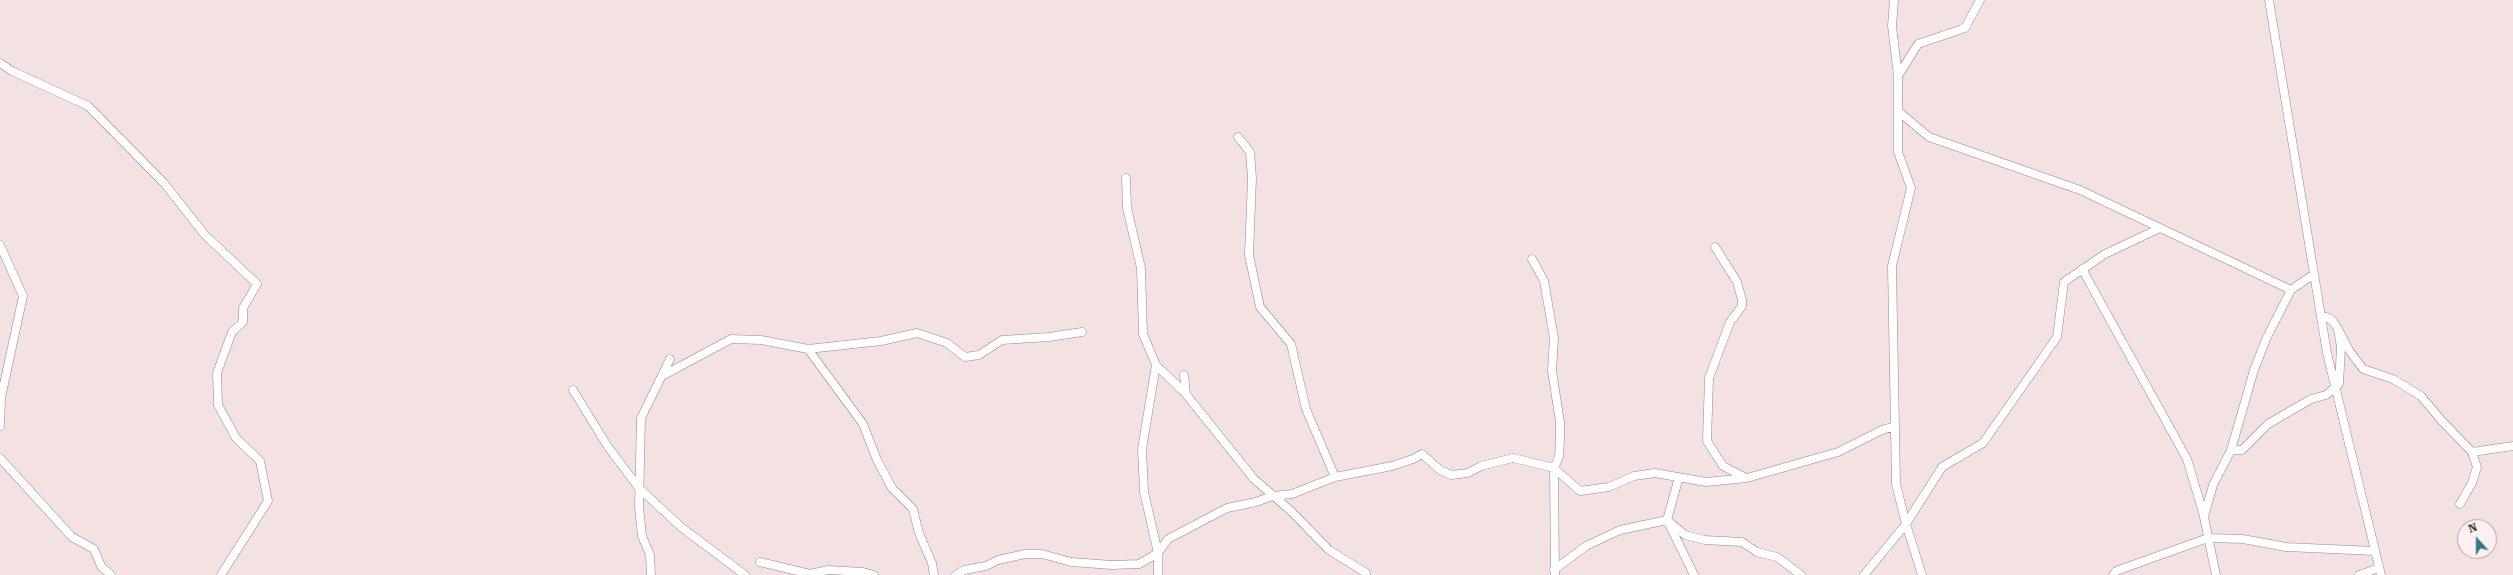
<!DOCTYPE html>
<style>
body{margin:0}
#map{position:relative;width:2513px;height:575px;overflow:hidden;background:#f4e1e2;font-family:"Roboto Serif",serif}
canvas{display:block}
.north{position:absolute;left:2457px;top:519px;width:40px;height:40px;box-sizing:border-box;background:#feeff0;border:1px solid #b0a4a5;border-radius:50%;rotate:339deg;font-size:11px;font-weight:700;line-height:16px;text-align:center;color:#3b3435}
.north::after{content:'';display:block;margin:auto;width:14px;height:18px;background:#327984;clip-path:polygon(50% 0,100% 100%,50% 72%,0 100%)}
</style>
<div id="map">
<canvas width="2513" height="575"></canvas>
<div class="north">N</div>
</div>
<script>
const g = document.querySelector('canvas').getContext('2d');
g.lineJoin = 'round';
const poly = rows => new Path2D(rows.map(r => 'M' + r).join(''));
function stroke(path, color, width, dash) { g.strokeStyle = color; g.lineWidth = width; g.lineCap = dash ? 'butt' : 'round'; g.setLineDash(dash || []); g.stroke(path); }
const street = poly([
 [1894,0,1892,26,1898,76,1898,152,1911,188,1892,266,1896,484,1906,524,1922,575],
 [2269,0,2327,353,2381,575],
 [0,63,12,71,88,106,164,183,205,235,257,284,243,308,243,322,232,332,217,373,218,405,236,438,260,461,268,501,221,575],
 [1898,76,1918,44,1965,28,1980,0],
 [1898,111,1929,137,2080,190,2291,290],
 [1238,137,1250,152,1252,178,1249,255,1260,307,1291,344,1306,409,1335,477],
 [1126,178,1127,208,1141,268,1143,334,1156,365,1142,449,1144,492,1158,553,1158,575],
 [0,245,23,296,1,398,0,426],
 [1715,247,1737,282,1742,300,1742,306,1730,322,1709,378,1707,441,1723,466,1746,478],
 [1532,259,1544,281,1554,338,1552,371,1560,422,1560,439,1559,457,1554,468,1555,575],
 [2082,269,2187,459,2204,516],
 [2338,329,2349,350,2363,369,2393,379,2421,396,2442,421,2472,452,2477,467,2472,483,2460,504],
 [808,349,863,424,877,460,892,488,913,509,919,533,932,563,934,575],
 [1156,365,1186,394],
 [1184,375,1186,394,1193,403,1254,479,1292,512,1329,550,1366,573,1366,575],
 [662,376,731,339,761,340,808,349,881,341,917,333,947,343,965,357,979,355,1002,340,1049,337,1082,332],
 [573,390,608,447,639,488,681,527,745,575],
 [2231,450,2242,450,2268,424,2311,399,2326,395,2339,384,2341,347,2338,329,2332,320,2321,315],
 [2472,452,2513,446],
 [0,458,72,537,94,549,101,566,111,575],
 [1679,477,1667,520,1694,575],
 [1667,520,1685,535,1705,540,1742,542,1757,552,1777,557,1801,575],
 [760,562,810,574,828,570,863,572,874,575],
 [1554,570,1586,546,1620,530,1667,520],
 [651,575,650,555,642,536,639,507,641,418,670,359],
 [956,575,964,570,986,566,998,560,1025,554,1042,554,1071,562,1112,565,1139,564,1158,553,1168,539,1227,508,1256,502,1272,496,1292,494,1335,477,1392,466,1413,459,1422,454,1440,470,1451,475,1468,473,1481,466,1513,458,1554,468,1580,491,1609,487,1634,476,1655,473,1706,482,1747,478,1838,452,1882,430,1895,426],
 [1864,575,1906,524,1942,467,1983,443,2057,337,2064,282,2105,254,2158,229],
 [2113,575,2116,571,2208,538,2243,539,2286,547,2375,551],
 [2216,575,2204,517,2213,485,2231,450,2254,370,2267,337,2291,290,2314,274],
 [2359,575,2379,568]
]);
stroke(street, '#978687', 9);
stroke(street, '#fff', 8);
</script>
